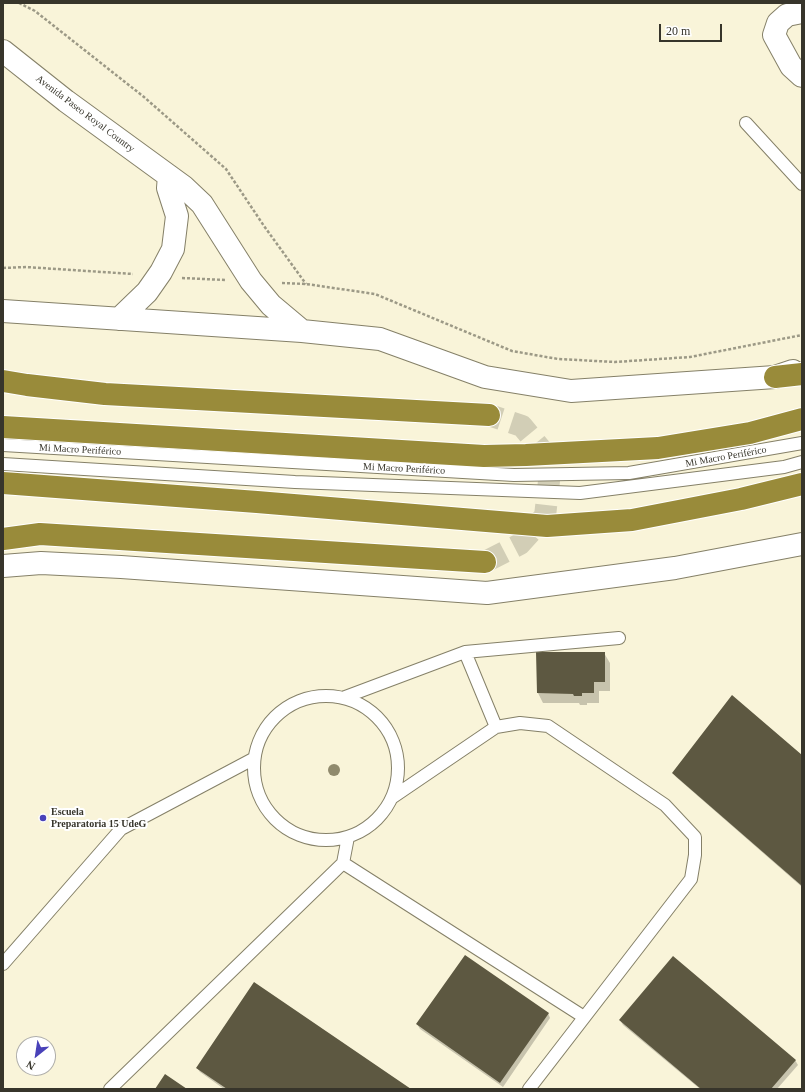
<!DOCTYPE html>
<meta charset="utf-8">
<style>
body{margin:0}
#map{position:relative;width:805px;height:1092px;overflow:hidden;background:#f9f4d9;font-family:"Times New Roman",serif}
canvas{display:block}
.frame{position:absolute;inset:0;border:4px solid #37352b;pointer-events:none}
.north{position:absolute;left:16px;top:1036px;width:40px;height:40px;box-sizing:border-box;background:#fff;border:1px solid #afaeaa;border-radius:50%;rotate:210deg;font-size:11px;font-weight:700;line-height:16px;text-align:center;color:#37352b}
.north::after{content:'';display:block;margin:auto;width:14px;height:18px;background:#4942b9;clip-path:polygon(50% 0,100% 100%,50% 72%,0 100%)}
.scale{position:absolute;left:659px;top:24px;width:63px;height:18px;box-sizing:border-box;border:2px solid #37352b;border-top:0;padding-left:5px;font-size:12px;line-height:14px;white-space:nowrap;color:#37352b;-webkit-text-stroke:3px #fff;paint-order:stroke}
</style>
<div id="map">
<canvas width="805" height="1092"></canvas>
<div class="frame"></div>
<div class="north">N</div>
<div class="scale">20 m</div>
</div>
<script>
const g = document.querySelector('canvas').getContext('2d');
g.lineJoin = 'round';
function paint(path, color) { g.fillStyle = color; g.fill(path, 'evenodd'); }
const poly = rows => new Path2D(rows.map(r => 'M' + r).join(''));
function stroke(path, color, width, dash) { g.strokeStyle = color; g.lineWidth = width; g.lineCap = dash ? 'butt' : 'round'; g.setLineDash(dash || []); g.stroke(path); }
function write(font, color, halo, rows, align = 'center') {
  g.font = font + ' "Times New Roman",serif'; g.lineWidth = 4; g.setLineDash([]); g.textBaseline = 'middle'; g.strokeStyle = halo; g.fillStyle = color; for (const [text, x, y, turn = 0] of rows) {
    g.save(); g.translate(x, y); g.rotate((+turn || 0) * Math.PI / 180); g.textAlign = isNaN(turn) ? turn : align; if (halo) g.strokeText(text, 0, 0); g.fillText(text, 0, 0); g.restore();
  }
}
const shadow = poly([
 [537,653,604,653,610,663,610,691,599,691,599,703,587,703,587,705,580,705,579,703,543,703,538,693],
 [802,756,802,887,676,777,673,773],
 [548,1013,550,1018,503,1087,420,1029,417,1024],
 [620,1020,795,1060,798,1065,777,1089,700,1089,623,1025],
 [197,1068,410,1089,224,1089,200,1072]
]);
const building = poly([
 [536,652,605,652,605,682,594,682,594,693,582,693,582,696,574,696,573,694,537,693],
 [732,695,802,755,802,886,672,773],
 [465,955,549,1013,500,1083,416,1024],
 [673,956,796,1060,771,1089,701,1089,619,1020],
 [254,982,411,1089,227,1089,196,1068],
 [165,1074,187,1089,155,1089]
]);
const highwayTunnel = poly([
 [485,562,520,544,545,516,549,481,546,455,522,426,489,415]
]);
const path = poly([
 [19,3,35,11,144,97,226,169,264,226,306,284],
 [3,268,26,267,133,274],
 [182,278,225,280],
 [282,283,306,284,375,294,512,351,558,359,615,362,690,357,802,335]
]);
const lane = poly([
 [746,123,802,184],
 [3,445,514,475,629,473,802,443],
 [3,464,295,482,580,493,784,467,802,462],
 [465,652,496,727],
 '254 768a72 72 0 1 1 144 0a72 72 0 1 1-144 0Z',
 [345,697,465,652,619,638],
 [393,797,496,727,520,723,548,726,665,805,695,837,695,855,691,879,529,1089],
 [343,863,584,1017],
 [3,964,121,829,253,759],
 [110,1089,343,863,348,837]
]);
const street = poly([
 [802,12,787,15,778,23,774,35,791,66,802,76]
]);
const secondary = poly([
 [3,51,66,101,184,187,202,204,251,281,271,305,302,331],
 [3,311,302,331,380,339,485,377,571,391,775,377,793,371],
 [119,319,147,292,161,272,173,249,177,216,168,188,169,176],
 [3,566,41,563,121,567,487,593,675,568,802,544]
]);
const highway = poly([
 [775,377,802,374],
 [3,381,27,385,105,394,489,415],
 [3,427,484,456,526,455,658,448,750,433,802,419],
 [3,483,257,502,547,526,632,520,741,499,802,484],
 [3,539,40,534,485,562]
]);
const trees = [
 [334,770]
];
const markers = [
 [43,818,4,"#4942b9"]
];
const streetNames = [
 ["Avenida Paseo Royal Country",85,114,37],
 ["Mi Macro Periférico",80,450,3],
 ["Mi Macro Periférico",726,457,-10],
 ["Mi Macro Periférico",404,469,3]
];
const poiNames = [
 ["Escuela",51,812],
 ["Preparatoria 15 UdeG",51,824]
];
paint(shadow, '#0003');
paint(building, '#5d5841');
stroke(highwayTunnel, '#d2ceb6', 22, [22, 11]);
stroke(lane, '#858068', 14);
stroke(street, '#858068', 24);
stroke(secondary, '#858068', 24);
stroke(highway, '#fff', 24);
stroke(path, '#9c9986', 2.5, [3, 2]);
stroke(lane, '#fff', 12);
stroke(street, '#fff', 22);
stroke(secondary, '#fff', 22);
stroke(highway, '#998b3a', 22);
g.fillStyle = '#908a6d';
for (const [x, y] of trees) { g.beginPath(); g.arc(x, y, 6, 0, 2 * Math.PI); g.fill(); }
for (const [x, y, r, color] of markers) { const dot = new Path2D(); dot.arc(x, y, r, 0, 2 * Math.PI); g.fillStyle = color; g.fill(dot); stroke(dot, '#fff', 1.5); }
write('10px', '#37352b', '#fff', streetNames);
write('bold 10px', '#37352b', '#fff', poiNames, 'left');
</script>
